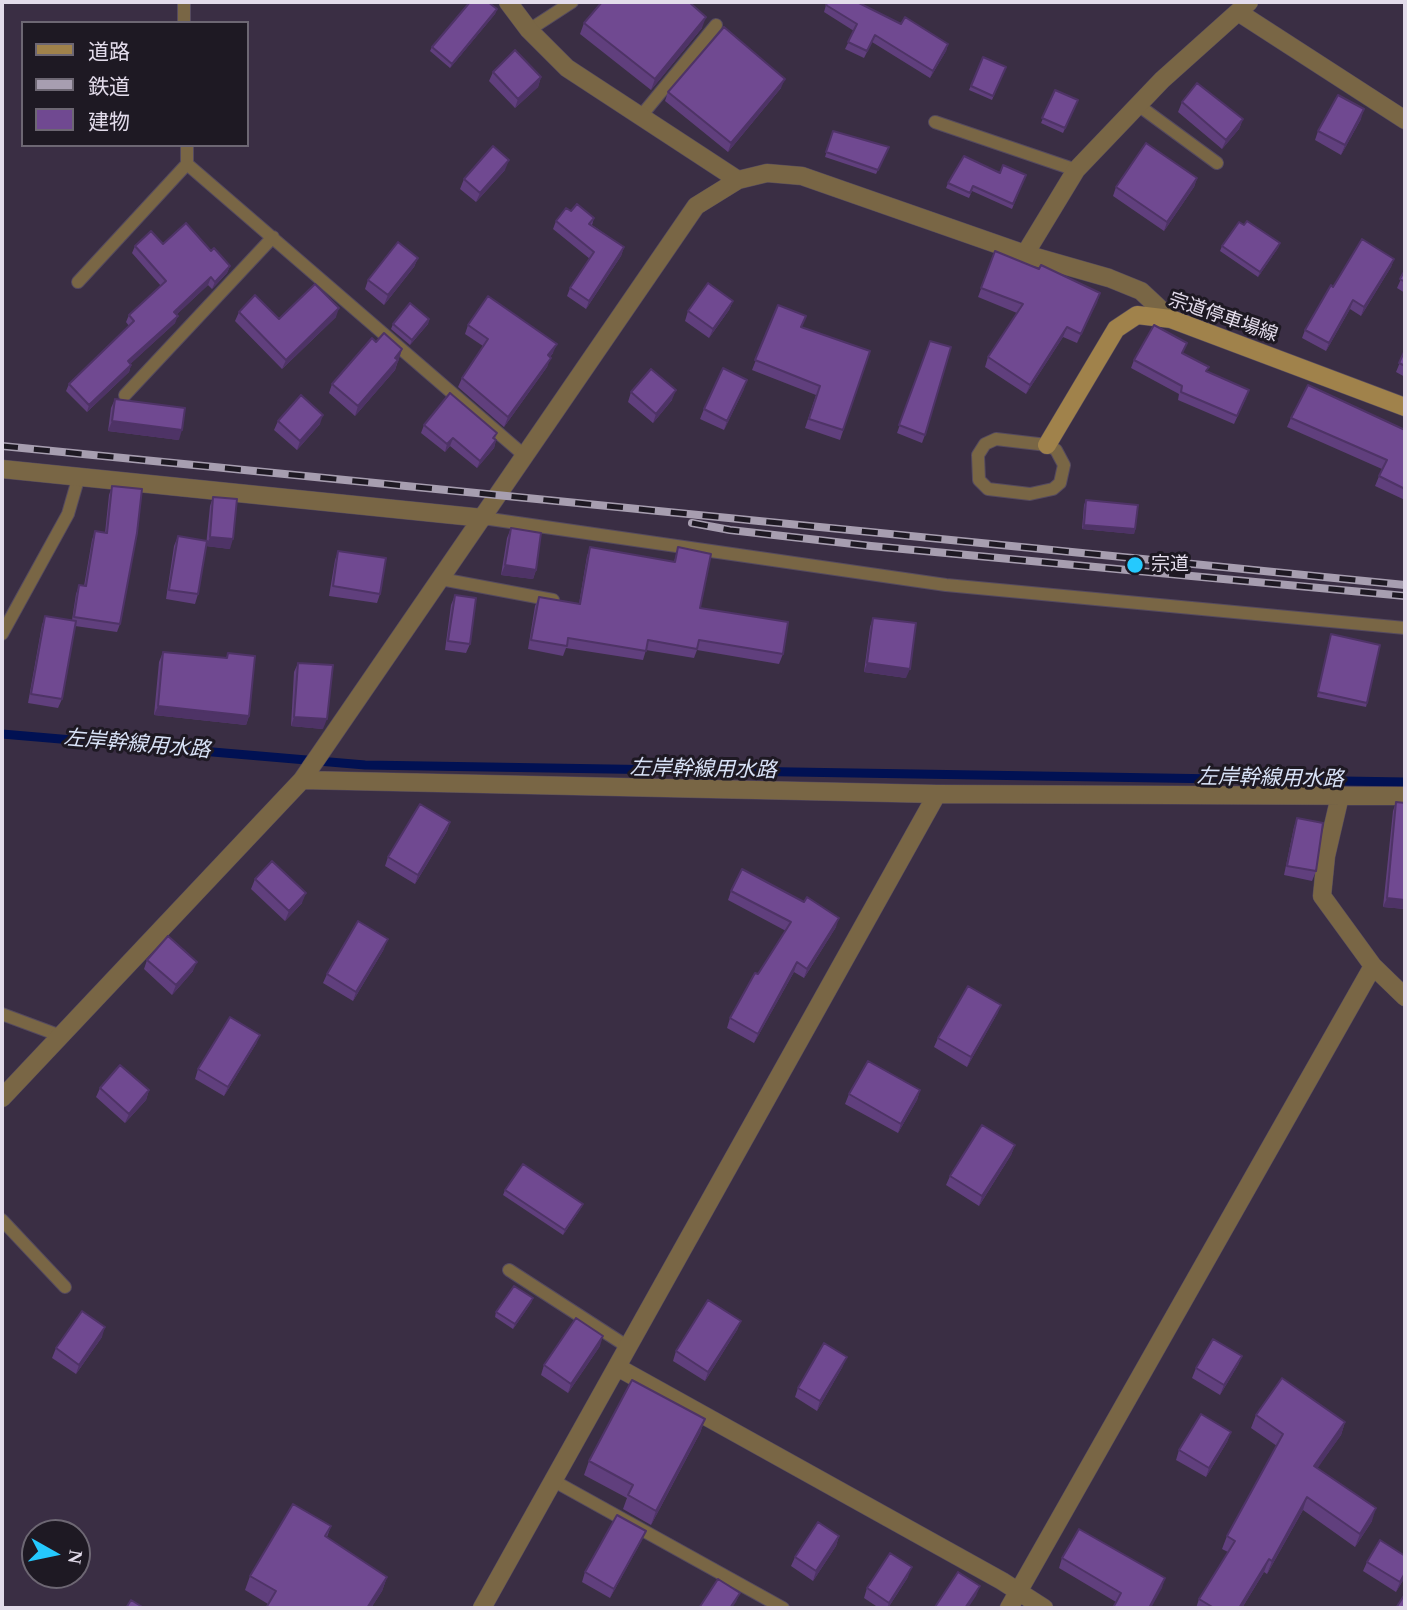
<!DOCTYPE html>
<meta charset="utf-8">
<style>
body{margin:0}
#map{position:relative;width:1407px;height:1610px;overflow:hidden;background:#3a2e44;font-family:"Times New Roman","Noto Sans JP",serif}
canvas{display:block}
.frame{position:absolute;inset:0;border:4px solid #e3dceb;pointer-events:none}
.legend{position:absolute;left:21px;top:21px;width:228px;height:126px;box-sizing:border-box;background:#1e1923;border:2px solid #6d6773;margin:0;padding:9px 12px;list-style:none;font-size:21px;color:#e3dceb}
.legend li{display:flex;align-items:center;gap:14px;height:35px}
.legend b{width:35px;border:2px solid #6d6773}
.north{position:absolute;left:21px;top:1519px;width:70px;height:70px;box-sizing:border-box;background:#1e1923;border:2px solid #6d6773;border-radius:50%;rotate:99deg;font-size:19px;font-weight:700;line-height:28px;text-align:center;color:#e3dceb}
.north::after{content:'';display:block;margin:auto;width:24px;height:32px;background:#25c9fe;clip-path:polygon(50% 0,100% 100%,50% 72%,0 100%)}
</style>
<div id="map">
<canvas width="1407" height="1610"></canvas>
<div class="frame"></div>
<ul class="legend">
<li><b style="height:9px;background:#a0824b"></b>道路</li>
<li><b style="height:9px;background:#a79eb0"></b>鉄道</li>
<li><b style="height:19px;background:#704991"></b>建物</li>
</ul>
<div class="north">N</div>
</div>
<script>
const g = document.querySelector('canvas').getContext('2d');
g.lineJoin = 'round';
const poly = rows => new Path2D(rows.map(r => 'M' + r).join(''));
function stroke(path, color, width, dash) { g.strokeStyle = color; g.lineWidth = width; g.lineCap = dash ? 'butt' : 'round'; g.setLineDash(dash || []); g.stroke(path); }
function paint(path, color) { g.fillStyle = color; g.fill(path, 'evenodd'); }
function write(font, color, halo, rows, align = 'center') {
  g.font = font + ' "Times New Roman","Noto Sans JP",serif'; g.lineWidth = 6; g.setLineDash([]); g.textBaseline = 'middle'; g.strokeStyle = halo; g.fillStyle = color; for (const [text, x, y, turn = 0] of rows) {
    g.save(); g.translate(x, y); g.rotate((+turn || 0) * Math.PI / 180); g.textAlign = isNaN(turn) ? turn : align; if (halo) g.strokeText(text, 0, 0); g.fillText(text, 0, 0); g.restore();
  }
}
const stream = poly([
 [2,734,365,765,1405,782]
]);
const lane = poly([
 [184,2,184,23],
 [529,30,572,2],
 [1138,105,1217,163],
 [641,116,716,25],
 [935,122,1076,170],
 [187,145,187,164,525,456],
 [78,282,187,164],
 [125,395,273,237],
 [996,439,1047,445,1056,450,1064,465,1060,483,1053,489,1030,494,988,489,979,480,978,455,985,444,996,439],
 [483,518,946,585,1405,628],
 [441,579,553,600],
 [2,634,68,514,79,476],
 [2,1014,61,1036],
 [2,1220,65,1287],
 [509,1270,628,1347],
 [554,1481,783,1608]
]);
const street = poly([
 [508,2,529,30,567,68,738,180],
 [1238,12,1405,120],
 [1025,254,1076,170,1162,80,1249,2],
 [2,469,483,518],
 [302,780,937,794,1405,796],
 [1340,796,1326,856,1322,896,1373,966,1405,997],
 [2,1098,302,780,696,206,738,180,767,173,802,176,1025,254,1109,278,1141,291,1171,319],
 [617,1367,1002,1581,1044,1608],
 [482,1608,937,794],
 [1009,1608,1373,966]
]);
const secondary = poly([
 [1047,445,1116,329,1137,315,1171,319,1405,407]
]);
const rail = poly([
 [2,446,1405,585],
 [692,523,730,530,871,546,1405,596]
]);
const wall = poly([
 [826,5,901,24,948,44,946,51,930,78,872,42,864,58,845,49,854,31,824,12],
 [497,9,495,14,450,68,430,51,432,47],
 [584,23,702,28,651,90,580,34],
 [983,57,1006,67,992,100,969,90],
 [493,72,541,77,538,87,515,108,489,81],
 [781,88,728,152,665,101,668,92],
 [1055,90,1078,100,1063,133,1041,123],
 [1182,102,1243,119,1239,129,1222,149,1178,112],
 [1361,119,1341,155,1315,140,1318,131],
 [833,131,889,147,876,174,825,157],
 [505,170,476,202,460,189,464,179],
 [1000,173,1026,175,1012,209,972,191,969,198,946,188,948,183],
 [1197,178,1194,187,1164,231,1113,196,1116,187],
 [571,211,594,218,592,225,624,247,621,256,586,309,567,296,570,288,590,259,553,229,556,221],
 [1244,225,1280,243,1278,248,1258,277,1220,251,1222,246],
 [163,244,211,251,230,266,227,273,212,289,208,285,177,314,175,323,130,364,131,365,129,372,87,412,66,391,69,384,129,326,126,322,129,315,161,286,132,253,135,246],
 [995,251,1100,293,1077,343,1063,337,1026,394,985,367,988,357,1017,313,978,297],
 [418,258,414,267,384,305,365,289,368,280],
 [1394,259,1391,267,1361,316,1350,309,1326,351,1302,338,1305,330,1333,287],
 [1405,270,1405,293,1397,288],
 [733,301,729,310,709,338,685,321,688,311],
 [778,305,801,327,870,351,840,440,805,428,816,395,752,370],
 [239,312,279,319,336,317,282,369,235,321],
 [429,319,428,324,410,345,391,329,393,324],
 [468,325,553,353,550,357,547,367,504,427,458,387,462,378,483,346,465,334],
 [930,341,925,435,922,443,897,433],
 [376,342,402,349,395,370,355,416,329,393,332,384],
 [1405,350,1405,377,1396,372],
 [1183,353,1207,372,1246,398,1234,424,1178,400,1179,394,1131,368,1134,360],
 [744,389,724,430,700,419,704,409],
 [631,392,672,400,653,423,628,402],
 [115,399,179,440,108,431,111,408],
 [1291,418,1405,430,1405,500,1375,486,1382,469,1287,427],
 [278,421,320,424,297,450,274,430],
 [424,425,497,433,495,439,496,440,494,448,477,468,450,446,445,452,421,433],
 [112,486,120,624,117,632,75,626,62,699,58,708,28,703,42,625,45,616,72,620,76,594,79,585,84,586,92,540,95,531,105,533,109,495],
 [213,497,230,549,206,546,210,506],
 [1086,500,1135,529,1134,534,1082,529,1084,505],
 [511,528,536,570,533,579,501,575,507,538],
 [178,536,198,594,195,604,166,599,174,546],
 [590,547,674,562,678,547,700,608,783,654,779,664,697,650,694,658,646,650,643,660,566,648,563,656,528,649,535,606,539,597,579,604,587,556],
 [338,551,380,594,377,603,329,596,335,560],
 [455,595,470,644,466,653,445,650,451,605],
 [873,618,906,678,864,672,870,627],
 [1331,634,1367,703,1366,707,1317,697],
 [163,652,226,658,228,653,249,716,246,725,154,715,159,662],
 [298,663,323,729,291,726,294,672],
 [1396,802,1405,909,1383,907,1393,811],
 [1297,818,1316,871,1312,881,1284,875,1294,827],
 [450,822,447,831,415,884,385,866,388,857],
 [255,879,302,903,285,921,251,889],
 [731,891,836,927,804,978,794,972,754,1043,727,1028,730,1018,786,931,728,900],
 [384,949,353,1001,323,983,327,974],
 [147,960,193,971,172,995,144,969],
 [1001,1005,997,1014,967,1067,934,1047,938,1038],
 [260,1035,256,1044,224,1096,195,1079,198,1069],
 [100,1088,149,1090,146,1100,125,1123,96,1097],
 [920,1090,917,1100,898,1133,845,1104,849,1094],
 [1015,1145,1011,1155,979,1206,946,1185,950,1176],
 [505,1190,583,1204,581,1208,563,1235,503,1195],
 [533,1298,531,1303,513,1329,495,1317,496,1312],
 [741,1321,737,1330,705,1381,673,1361,676,1351],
 [102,1337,76,1374,52,1358,56,1348],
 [600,1346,568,1393,541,1375,544,1365],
 [1242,1356,1238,1365,1220,1395,1192,1378,1196,1368],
 [843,1366,817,1411,795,1397,798,1388],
 [1256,1415,1345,1422,1341,1435,1317,1468,1372,1521,1355,1547,1303,1510,1267,1574,1264,1572,1242,1608,1196,1608,1199,1599,1228,1552,1222,1549,1227,1536,1277,1446,1251,1428],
 [705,1419,700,1433,651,1525,623,1509,627,1498,584,1475,589,1461],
 [1231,1432,1227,1442,1206,1477,1176,1460,1179,1450],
 [331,1526,327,1537,387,1577,382,1591,371,1608,266,1608,268,1604,245,1590,250,1576],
 [839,1536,836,1546,813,1581,791,1566,795,1557],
 [642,1540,610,1598,582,1582,585,1572],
 [1062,1558,1162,1588,1116,1602,1059,1568],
 [1367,1562,1405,1577,1396,1592,1363,1571],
 [908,1577,888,1608,879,1608,864,1598,867,1588]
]);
const shadedWall = poly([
 [497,9,495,14,450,68,452,64],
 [706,17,702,28,651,90,655,79],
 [948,44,946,51,930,78,933,71],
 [541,77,538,87,515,108,518,99],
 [785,79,781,88,728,152,731,143],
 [1364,109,1361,119,1341,155,1345,145],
 [1243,119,1239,129,1222,149,1226,140],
 [509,160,505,170,476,202,480,193],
 [1197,178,1194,187,1164,231,1167,222],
 [1280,243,1278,248,1258,277,1260,272],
 [624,247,621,256,586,309,589,301],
 [418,258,414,267,384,305,388,295],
 [1394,259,1391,267,1361,316,1364,307],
 [230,266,227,273,212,289,215,282],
 [211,277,208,285,172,319,174,312],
 [1100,293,1097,303,1077,343,1081,334],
 [1353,300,1350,309,1326,351,1329,343],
 [733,301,729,310,709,338,713,329],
 [339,308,336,317,282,369,286,360],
 [178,316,175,323,125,369,128,361],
 [429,319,428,324,410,345,412,340],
 [1067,327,1063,337,1026,394,1030,385],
 [557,344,553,353,544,364,548,355],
 [402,349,399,359,392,367,395,358],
 [551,358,547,367,504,427,508,417],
 [398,360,395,370,355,416,358,406],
 [131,365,129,372,87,412,89,405],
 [747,380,744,389,724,430,727,421],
 [676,390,672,400,653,423,656,414],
 [323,415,320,424,297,450,300,441],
 [112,421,182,430,179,440,108,431],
 [453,438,450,446,445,452,447,444],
 [496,440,494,448,477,468,480,461],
 [1084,525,1135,529,1134,534,1082,529],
 [210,537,233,539,230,549,206,546],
 [505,565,536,570,533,579,501,575],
 [867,663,910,669,906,678,864,672],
 [158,706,249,716,246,725,154,715],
 [294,717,327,719,323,729,291,726],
 [450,822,447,831,415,884,418,875],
 [306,893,302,903,285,921,289,911],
 [1387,898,1405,900,1405,909,1383,907],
 [839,918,836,927,804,978,807,969],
 [388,939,384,949,353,1001,356,992],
 [197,962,193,971,172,995,176,985],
 [797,962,794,972,754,1043,758,1034],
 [1001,1005,997,1014,967,1067,971,1057],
 [260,1035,256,1044,224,1096,228,1087],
 [149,1090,146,1100,125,1123,129,1114],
 [920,1090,917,1100,898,1133,901,1124],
 [1015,1145,1011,1155,979,1206,982,1196],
 [583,1204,581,1208,563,1235,565,1230],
 [533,1298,531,1303,513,1329,515,1324],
 [741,1321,737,1330,705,1381,708,1372],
 [105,1327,102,1337,76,1374,79,1365],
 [603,1336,600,1346,568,1393,571,1384],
 [1242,1356,1238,1365,1220,1395,1224,1385],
 [847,1357,843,1366,817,1411,820,1401],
 [705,1419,700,1433,651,1525,656,1511],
 [1345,1422,1341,1435,1310,1479,1314,1466],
 [1231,1432,1227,1442,1206,1477,1209,1468],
 [1307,1497,1303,1510,1267,1574,1272,1561],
 [1376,1508,1372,1521,1355,1547,1360,1534],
 [646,1531,642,1540,610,1598,614,1589],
 [839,1536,836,1546,813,1581,816,1571],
 [1269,1559,1264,1572,1242,1608,1239,1608],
 [912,1567,908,1577,888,1608,887,1608,889,1603],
 [1405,1573,1405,1577,1396,1592,1400,1582],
 [387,1577,382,1591,371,1608,367,1608],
 [1165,1578,1162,1588,1151,1608,1149,1608],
 [980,1586,976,1596,968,1608,965,1608],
 [740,1593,736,1602,732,1608,730,1608]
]);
const building = poly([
 [470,2,488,2,497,9,452,64,432,47,470,2],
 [602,2,689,2,706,17,655,79,584,23,602,2],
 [828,2,857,2,901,24,905,17,948,44,933,71,875,35,867,51,848,42,857,24,826,5,828,2],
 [724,27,785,79,731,143,668,92,724,27],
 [515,50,541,77,518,99,493,72,515,50],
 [983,57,1006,67,993,96,971,86,983,57],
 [1197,83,1243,119,1226,140,1182,102,1197,83],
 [1055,90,1078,100,1065,128,1042,118,1055,90],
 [1338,95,1364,109,1345,145,1318,131,1338,95],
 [833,131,889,147,878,170,826,152,833,131],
 [1146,143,1197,178,1167,222,1116,187,1146,143],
 [493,146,509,160,480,193,464,179,493,146],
 [964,156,1000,173,1003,165,1026,175,1013,204,973,186,970,193,948,183,964,156],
 [577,204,594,218,589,224,624,247,589,301,570,288,594,252,556,221,566,208,571,211,577,204],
 [1247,221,1280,243,1260,272,1222,246,1239,222,1244,225,1247,221],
 [186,223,211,251,214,248,230,266,215,282,211,277,174,312,178,316,128,361,131,365,89,405,69,384,134,321,129,315,166,281,135,246,151,231,163,244,186,223],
 [1362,239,1394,259,1364,307,1353,300,1329,343,1305,330,1331,285,1333,287,1362,239],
 [398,242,418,258,388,295,368,280,398,242],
 [995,251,1039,269,1041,265,1100,293,1081,334,1067,327,1030,385,988,357,1023,304,981,288,995,251],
 [1405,270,1405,282,1400,279,1405,270],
 [708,283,733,301,713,329,688,311,708,283],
 [315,284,339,308,286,360,239,312,255,295,279,319,315,284],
 [488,296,557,344,548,355,551,358,508,417,462,378,488,339,468,325,488,296],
 [410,303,429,319,412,340,393,324,410,303],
 [778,305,806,316,801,327,870,351,843,430,809,419,820,386,755,360,778,305],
 [1154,325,1187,343,1182,353,1209,367,1206,371,1249,390,1237,416,1181,392,1182,386,1134,360,1154,325],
 [384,333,402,349,395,358,398,360,358,406,332,384,372,338,376,342,384,333],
 [930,341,951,347,925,435,899,425,930,341],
 [1405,350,1405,366,1399,363,1405,350],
 [723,368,747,380,727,421,704,409,723,368],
 [651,369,676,390,656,414,631,392,651,369],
 [1308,385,1405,430,1405,489,1379,476,1387,460,1291,418,1308,385],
 [450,393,497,433,493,438,496,440,480,461,453,438,447,444,424,425,450,393],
 [301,395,323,415,300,441,278,421,301,395],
 [115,399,185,408,182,430,112,421,115,399],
 [112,486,142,489,137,533,120,624,74,617,79,585,86,586,95,531,107,533,112,486],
 [213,497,237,499,233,539,210,537,213,497],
 [1086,500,1138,505,1135,529,1084,525,1086,500],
 [511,528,541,533,536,570,505,565,511,528],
 [178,536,207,541,198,594,169,590,178,536],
 [590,547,675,562,678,547,711,554,700,608,788,622,783,654,699,640,697,649,648,640,646,651,568,638,567,646,531,640,539,597,580,604,590,547],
 [338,551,386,558,380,594,333,586,338,551],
 [455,595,476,598,470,644,448,641,455,595],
 [45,616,76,621,62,699,31,694,45,616],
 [873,618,916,623,910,669,867,663,873,618],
 [1331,634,1380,645,1367,703,1318,692,1331,634],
 [163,652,227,658,228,653,255,656,249,716,158,706,163,652],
 [298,663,333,665,327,719,294,717,298,663],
 [1396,802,1405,803,1405,900,1387,898,1396,802],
 [420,804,450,822,418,875,388,857,420,804],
 [1297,818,1323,823,1316,871,1287,866,1297,818],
 [272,861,306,893,289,911,255,879,272,861],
 [742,869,804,902,807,897,839,918,807,969,797,962,758,1034,730,1018,755,973,758,974,791,922,731,891,742,869],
 [358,921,388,939,356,992,327,974,358,921],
 [168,936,197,962,176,985,147,960,168,936],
 [968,986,1001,1005,971,1057,938,1038,968,986],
 [230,1017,260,1035,228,1087,198,1069,230,1017],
 [868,1061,920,1090,901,1124,849,1094,868,1061],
 [120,1065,149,1090,129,1114,100,1088,120,1065],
 [982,1125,1015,1145,982,1196,950,1176,982,1125],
 [523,1164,583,1204,565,1230,505,1190,523,1164],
 [514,1286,533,1298,515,1324,496,1312,514,1286],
 [708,1300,741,1321,708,1372,676,1351,708,1300],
 [82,1311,105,1327,79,1365,56,1348,82,1311],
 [576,1318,603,1336,571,1384,544,1365,576,1318],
 [1213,1339,1242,1356,1224,1385,1196,1368,1213,1339],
 [824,1343,847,1357,820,1401,798,1388,824,1343],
 [1282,1378,1345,1422,1314,1466,1376,1508,1360,1534,1307,1497,1272,1561,1269,1559,1239,1608,1214,1608,1199,1599,1235,1541,1227,1536,1283,1434,1256,1415,1282,1378],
 [632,1380,705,1419,656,1511,628,1495,633,1485,589,1461,632,1380],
 [1201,1414,1231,1432,1209,1468,1179,1450,1201,1414],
 [293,1504,331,1526,325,1536,387,1577,367,1608,266,1608,276,1591,250,1576,293,1504],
 [617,1515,646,1531,614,1589,585,1572,617,1515],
 [818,1522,839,1536,816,1571,795,1557,818,1522],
 [1079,1529,1165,1578,1149,1608,1113,1608,1121,1593,1062,1558,1079,1529],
 [1380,1540,1405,1556,1405,1573,1400,1582,1367,1562,1380,1540],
 [890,1553,912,1567,889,1603,867,1588,890,1553],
 [958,1572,980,1586,965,1608,937,1608,935,1607,958,1572],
 [718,1579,740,1593,730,1608,699,1608,718,1579],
 [1405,1594,1405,1608,1396,1608,1405,1594],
 [131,1600,144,1608,126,1608,131,1600]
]);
const markers = [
 [1135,565,9,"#25c9fe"]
];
const streetNames = [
 ["宗道停車場線",1223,318,19]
];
const poiNames = [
 ["宗道",1151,565]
];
const waterNames = [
 ["左岸幹線用水路",137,745,5],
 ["左岸幹線用水路",703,770,1],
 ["左岸幹線用水路",1270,779,1]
];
stroke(stream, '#011153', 9);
stroke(lane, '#554a5f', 14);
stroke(street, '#554a5f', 19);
stroke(secondary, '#554a5f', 19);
stroke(lane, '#796645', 12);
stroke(street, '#796645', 18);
stroke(secondary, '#a0824b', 18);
stroke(rail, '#a79eb0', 8);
stroke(rail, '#1e1923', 5, [16]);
paint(wall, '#603f7d');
paint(shadedWall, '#4e3366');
paint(building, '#704991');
stroke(building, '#4e3366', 2);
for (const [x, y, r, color] of markers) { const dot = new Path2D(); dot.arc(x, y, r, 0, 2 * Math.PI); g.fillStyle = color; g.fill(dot); stroke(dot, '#1e1923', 2.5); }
write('19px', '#e3dceb', '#1e1923', streetNames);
write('19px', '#e3dceb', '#1e1923', poiNames, 'left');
write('italic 21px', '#d8e2f7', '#1e1923', waterNames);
</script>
